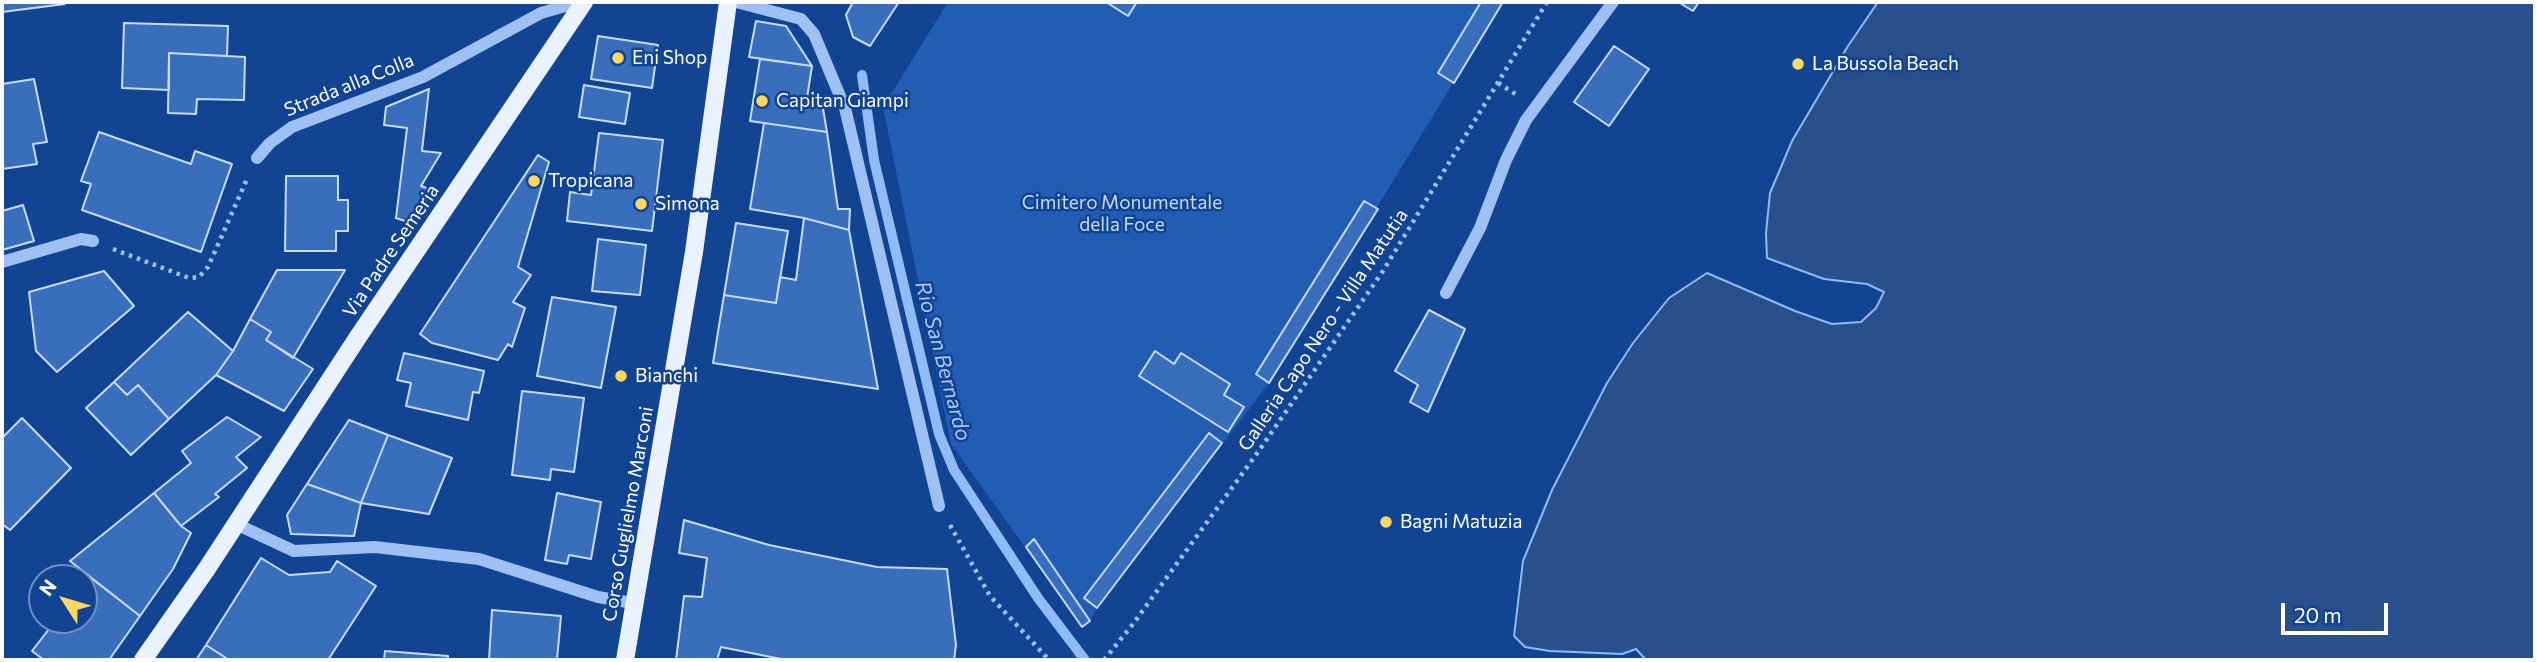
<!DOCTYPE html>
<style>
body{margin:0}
#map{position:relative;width:2537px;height:662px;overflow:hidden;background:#114493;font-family:Commissioner,sans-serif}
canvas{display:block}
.frame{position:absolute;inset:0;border:4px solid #fff;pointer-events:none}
.north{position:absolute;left:28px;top:564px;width:70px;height:70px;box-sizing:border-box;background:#114493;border:2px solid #708fbe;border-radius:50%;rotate:307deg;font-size:19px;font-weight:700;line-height:28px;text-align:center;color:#fff}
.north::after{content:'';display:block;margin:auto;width:24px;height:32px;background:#ffd860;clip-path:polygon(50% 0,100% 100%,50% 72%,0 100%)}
.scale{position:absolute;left:2281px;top:603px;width:107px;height:32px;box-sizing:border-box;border:4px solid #fff;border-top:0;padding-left:9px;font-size:21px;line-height:24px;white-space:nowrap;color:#fff;-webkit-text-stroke:5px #114493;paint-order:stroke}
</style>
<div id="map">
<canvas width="2537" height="662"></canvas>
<div class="frame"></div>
<div class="north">N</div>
<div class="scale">20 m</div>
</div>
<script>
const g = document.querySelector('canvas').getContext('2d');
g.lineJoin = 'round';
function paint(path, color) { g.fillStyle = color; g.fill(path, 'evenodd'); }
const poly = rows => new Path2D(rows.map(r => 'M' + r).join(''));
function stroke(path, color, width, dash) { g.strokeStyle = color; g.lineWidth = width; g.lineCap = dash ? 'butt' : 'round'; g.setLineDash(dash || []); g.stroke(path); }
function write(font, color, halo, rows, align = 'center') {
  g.font = font + ' Commissioner,sans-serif'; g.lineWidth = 5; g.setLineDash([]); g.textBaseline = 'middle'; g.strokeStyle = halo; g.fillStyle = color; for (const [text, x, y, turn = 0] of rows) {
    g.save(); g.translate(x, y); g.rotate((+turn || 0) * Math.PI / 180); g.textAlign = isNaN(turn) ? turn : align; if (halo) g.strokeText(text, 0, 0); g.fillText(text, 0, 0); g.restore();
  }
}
const green = poly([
 [948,2,1503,2,1269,383,1097,608,1090,621,1082,627,951,444,883,107]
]);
const water = poly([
 [1878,2,2535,2,2535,660,1646,660,1636,649,1622,654,1550,651,1525,647,1514,636,1523,561,1552,490,1607,383,1633,343,1669,298,1707,273,1795,311,1832,324,1861,322,1876,308,1884,292,1867,284,1824,279,1767,258,1766,233,1770,193,1792,141,1848,46,1878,2]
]);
const stream = poly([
 [862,75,874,160,939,434,954,470,1038,598,1085,660]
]);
const building = poly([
 [2,2,65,2,65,4,2,12,2,2],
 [853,2,899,2,870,46,853,37,846,15,853,2],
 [1106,2,1137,2,1128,16,1106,2],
 [1481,2,1503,2,1454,83,1438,73,1481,2],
 [1678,2,1699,2,1693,11,1678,2],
 [756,21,786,26,812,66,749,57,756,21],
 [124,23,228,26,227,56,169,53,169,90,122,88,124,23],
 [598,36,658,45,652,88,591,79,598,36],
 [1614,46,1649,69,1609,126,1574,102,1614,46],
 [169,53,245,57,244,100,197,99,196,114,168,113,169,53],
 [760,59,812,66,806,104,822,103,827,132,750,121,760,59],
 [34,79,47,142,33,144,37,164,2,169,2,84,34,79],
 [584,85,630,93,625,124,579,117,584,85],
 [429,89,422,151,441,153,421,186,432,190,411,223,396,218,407,128,384,125,386,107,429,89],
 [764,123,827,132,838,209,850,209,849,230,804,218,750,209,764,123],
 [99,132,191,164,195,151,232,164,201,252,82,210,91,184,81,181,99,132],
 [599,133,663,140,652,231,567,221,570,192,591,195,599,133],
 [538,155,549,162,518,267,531,275,513,302,525,308,512,347,508,344,498,360,432,343,420,334,538,155],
 [286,176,338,176,338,200,348,200,348,231,336,231,336,251,285,251,286,176],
 [1364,201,1378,209,1269,383,1256,374,1364,201],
 [23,205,34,241,2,250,2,211,23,205],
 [804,218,849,230,878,389,713,363,724,295,776,303,780,277,796,280,804,218],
 [736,223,788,231,776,303,724,295,736,223],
 [598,239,646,245,640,295,592,291,598,239],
 [277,270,345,270,293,358,266,340,271,332,250,319,277,270],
 [104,271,134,306,57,372,36,351,29,292,104,271],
 [552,297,616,307,601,388,537,376,552,297],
 [1429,310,1465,329,1428,412,1410,402,1418,385,1395,371,1429,310],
 [188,312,233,351,216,375,169,419,138,385,127,395,114,382,188,312],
 [250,319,271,332,266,340,313,369,284,411,216,375,233,351,250,319],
 [1155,351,1174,364,1181,353,1230,384,1224,395,1244,407,1228,432,1139,376,1155,351],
 [404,353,484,371,479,393,473,392,468,420,406,406,411,383,397,380,404,353],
 [114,382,127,395,138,385,169,419,131,455,86,408,114,382],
 [522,391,584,398,574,472,551,469,550,480,512,475,522,391],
 [227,417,261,437,236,457,247,468,215,494,219,497,181,526,154,493,191,463,182,451,227,417],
 [22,418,71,468,10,530,2,524,2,438,22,418],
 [349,420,388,435,361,503,307,484,349,420],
 [1209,433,1222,443,1097,608,1084,598,1209,433],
 [388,435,452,458,429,514,361,503,388,435],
 [307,484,361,503,354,536,291,534,287,515,307,484],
 [154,493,181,526,191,533,173,569,140,616,70,561,154,493],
 [557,493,601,502,591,559,569,555,567,564,545,560,557,493],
 [684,520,769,545,877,567,947,569,956,645,954,660,786,660,721,647,717,660,676,660,684,596,702,597,707,558,679,553,684,520],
 [1034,539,1090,621,1082,627,1026,547,1034,539],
 [261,558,289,575,330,572,337,561,376,586,328,660,229,660,206,645,261,558],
 [82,571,140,616,109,660,44,660,32,651,56,620,84,620,84,578,76,578,82,571],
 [492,610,561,616,557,660,489,660,492,610],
 [206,645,229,660,196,660,206,645],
 [385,651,448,656,448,660,384,660,385,651]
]);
const path = poly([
 [1498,83,1517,95],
 [113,249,189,278,199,277,208,267,247,179],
 [950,525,990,596,1049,660],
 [1104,660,1133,624,1258,452,1383,271,1547,2]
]);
const minor = poly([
 [736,2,801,19,814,34,845,108,939,506],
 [257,158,270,143,292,127,423,77,541,13,579,2],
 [2,262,81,239,93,241],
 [1446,293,1480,228,1506,160,1526,120,1613,2],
 [236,524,294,551,375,547,479,559,598,597,633,603]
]);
const major = poly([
 [143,660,206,570,358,337,584,2],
 [625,660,694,252,728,2]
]);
const markers = [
 [618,58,7,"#ffd860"],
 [1798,64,7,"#ffd860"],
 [762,101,7,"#ffd860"],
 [534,181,7,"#ffd860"],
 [641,204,7,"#ffd860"],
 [621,376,7,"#ffd860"],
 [1386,522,7,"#ffd860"]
];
const poiNames = [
 ["Eni Shop",632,58],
 ["La Bussola Beach",1812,64],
 ["Capitan Giampi",776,101],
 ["Tropicana",548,181],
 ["Simona",655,204],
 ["Bianchi",635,376],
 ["Bagni Matuzia",1400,522]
];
const streetNames = [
 ["Strada alla Colla",349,85,-22],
 ["Via Padre Semeria",391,251,-56],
 ["Galleria Capo Nero - Villa Matutia",1323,330,-56],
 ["Corso Guglielmo Marconi",628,514,-80]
];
const parkNames = [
 ["Cimitero Monumentale",1122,203],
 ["della Foce",1122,225]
];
const waterNames = [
 ["Rio San Bernardo",943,361,75]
];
paint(green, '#225db3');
paint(water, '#2a508b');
stroke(water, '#8fbbf7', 2);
stroke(stream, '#8fbbf7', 10);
paint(building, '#396ebc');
stroke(building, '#c6dcfd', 2);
stroke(path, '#9ec0f3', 4.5, [3.5, 5]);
stroke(minor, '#9ec0f3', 12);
stroke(major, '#eaf1ff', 18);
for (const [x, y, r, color] of markers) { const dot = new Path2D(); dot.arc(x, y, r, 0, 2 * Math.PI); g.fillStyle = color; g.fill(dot); stroke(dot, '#114493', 2.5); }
write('19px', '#fff', '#114493', poiNames, 'left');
write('19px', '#fff', '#114493', streetNames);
write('19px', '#c6dcfd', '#114493', parkNames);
write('italic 21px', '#aacbfa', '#114493', waterNames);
</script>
